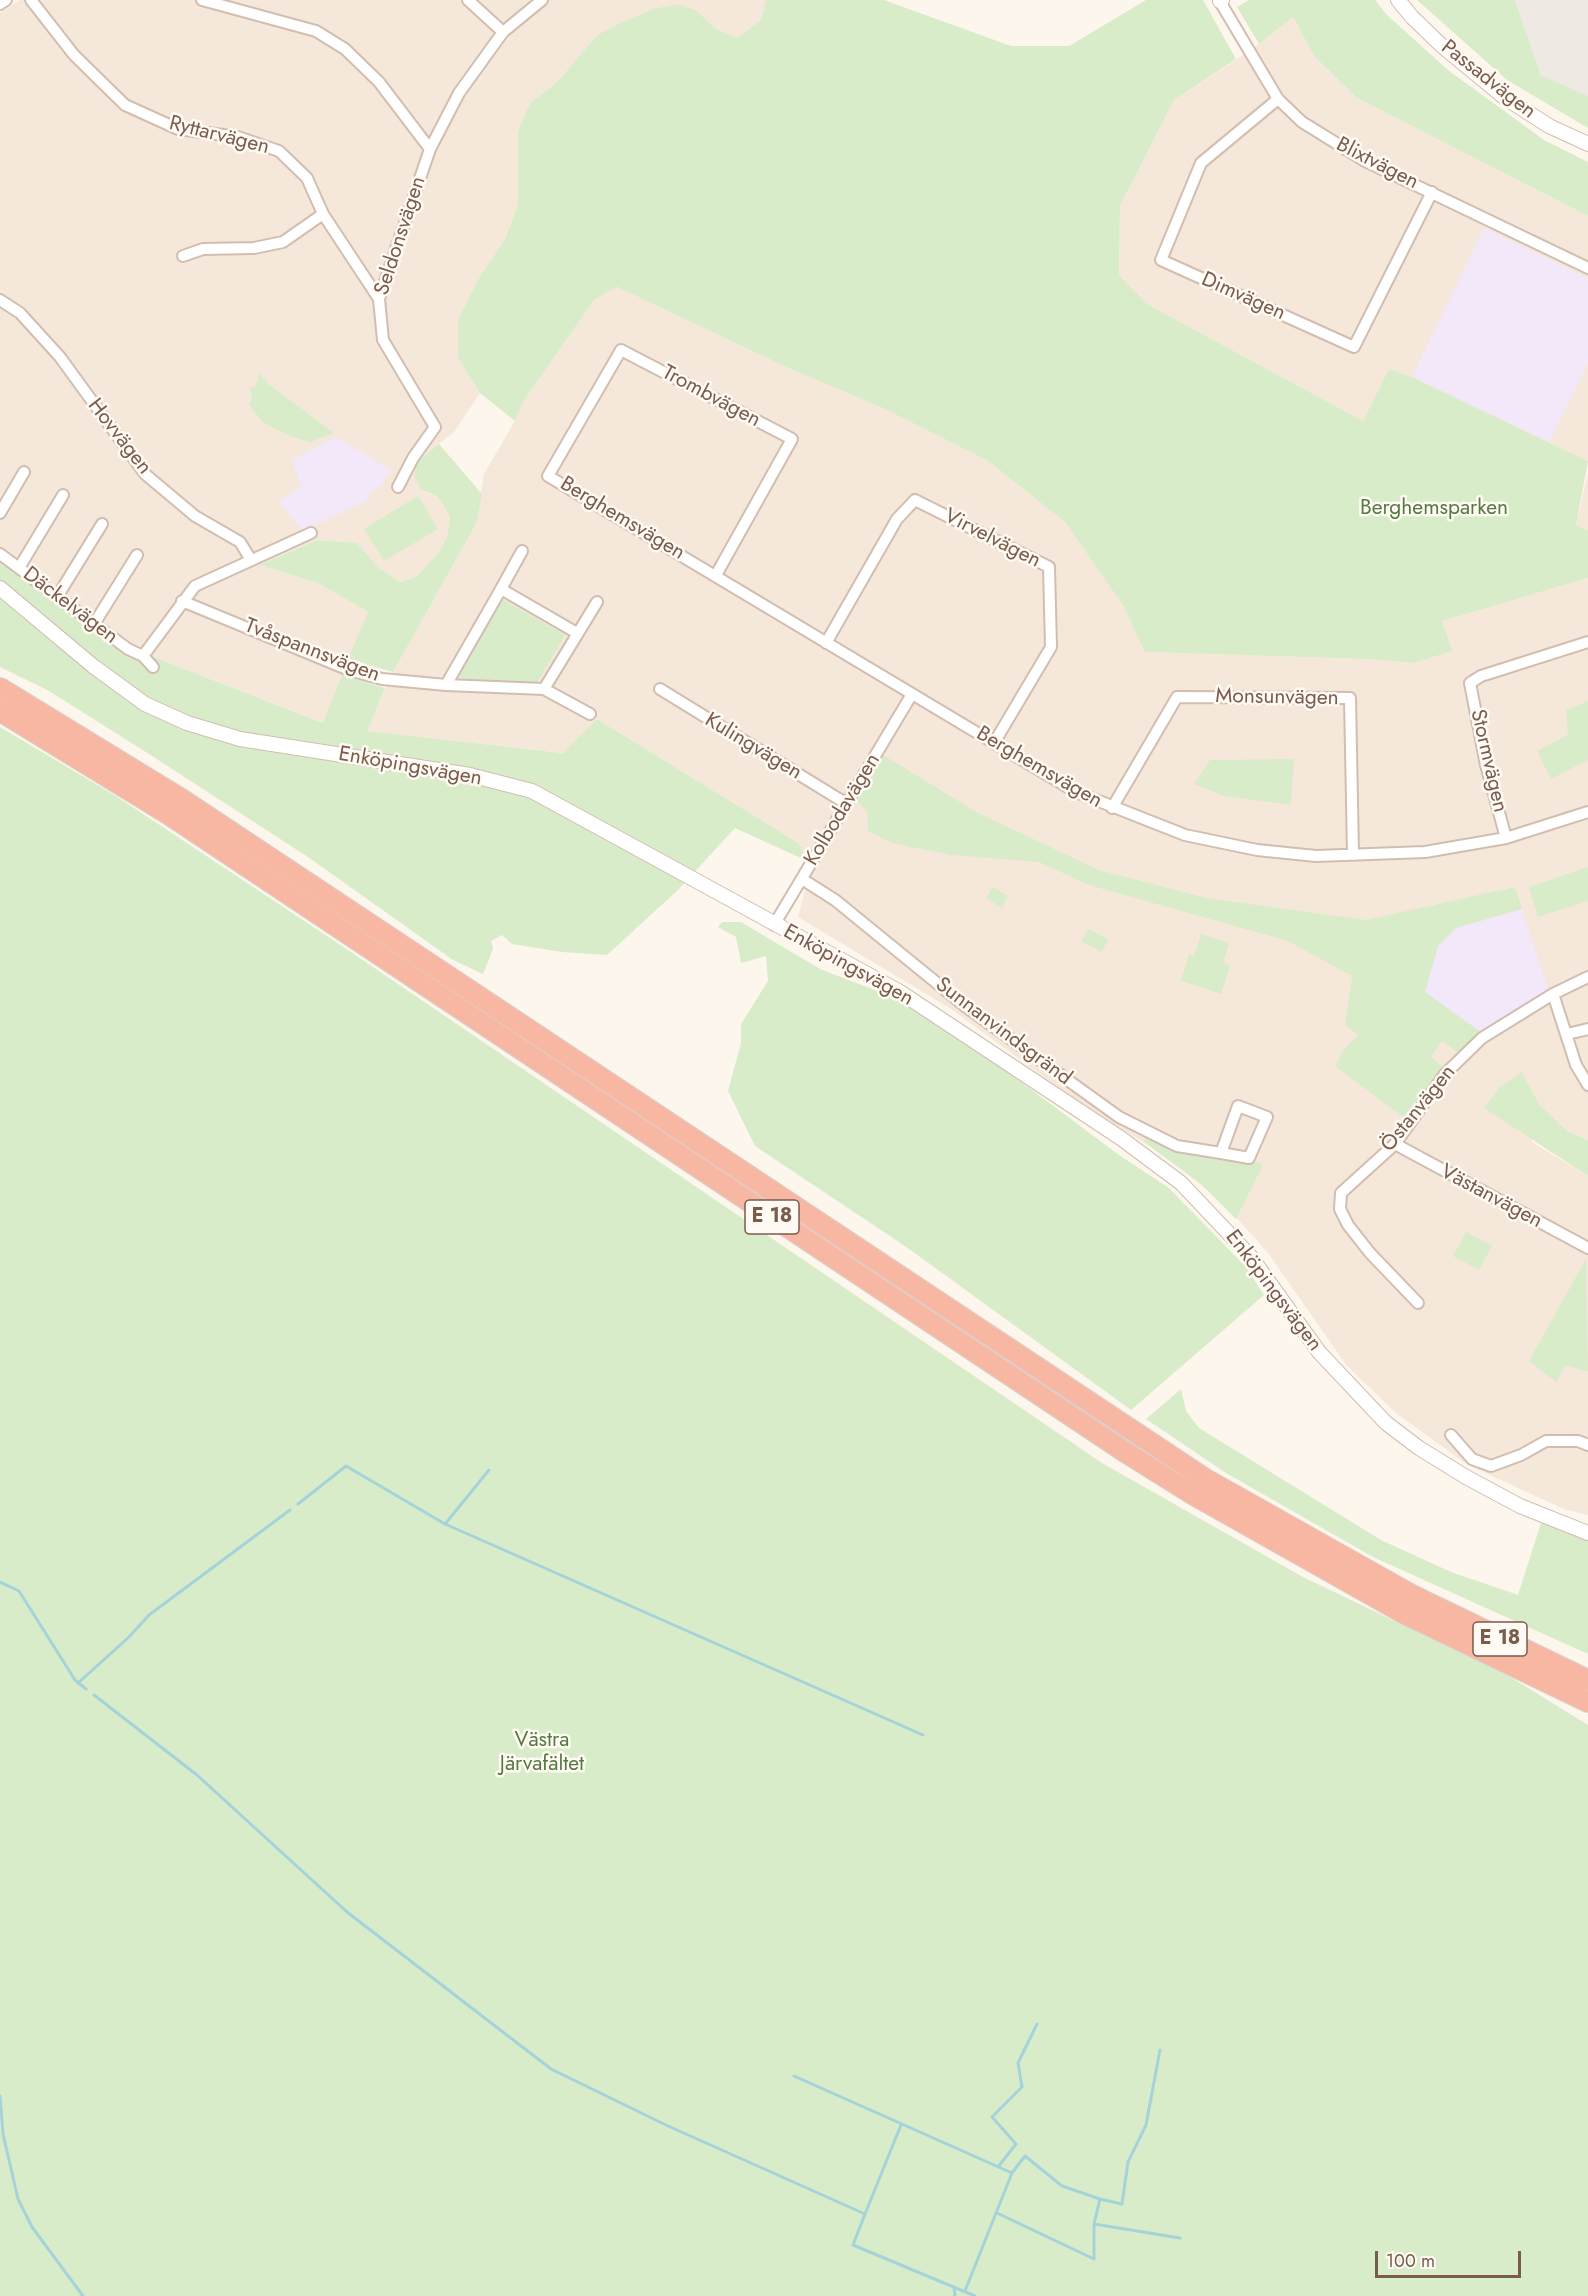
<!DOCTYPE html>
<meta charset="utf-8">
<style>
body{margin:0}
#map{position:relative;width:1588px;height:2296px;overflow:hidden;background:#fdf6ec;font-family:Jost,sans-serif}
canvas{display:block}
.scale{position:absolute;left:1375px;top:2251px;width:146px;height:27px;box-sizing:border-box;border:3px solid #7a5c4d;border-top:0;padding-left:8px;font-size:18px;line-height:21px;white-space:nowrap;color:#7a5c4d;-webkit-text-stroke:4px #fffaf3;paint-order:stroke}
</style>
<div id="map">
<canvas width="1588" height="2296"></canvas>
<div class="scale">100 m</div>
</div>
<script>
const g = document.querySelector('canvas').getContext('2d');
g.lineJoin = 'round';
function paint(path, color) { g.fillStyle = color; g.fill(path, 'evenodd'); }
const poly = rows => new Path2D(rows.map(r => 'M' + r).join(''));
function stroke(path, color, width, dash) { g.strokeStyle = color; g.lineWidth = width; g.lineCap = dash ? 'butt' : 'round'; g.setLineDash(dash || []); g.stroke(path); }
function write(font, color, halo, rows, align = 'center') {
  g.font = font + ' Jost,sans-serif'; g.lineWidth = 5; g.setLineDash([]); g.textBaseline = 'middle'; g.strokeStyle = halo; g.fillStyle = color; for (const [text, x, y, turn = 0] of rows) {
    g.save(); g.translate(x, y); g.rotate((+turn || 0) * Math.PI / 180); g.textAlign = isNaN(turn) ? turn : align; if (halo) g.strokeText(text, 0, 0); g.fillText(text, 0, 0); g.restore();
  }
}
const residential = poly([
 [20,0,766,0,761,20,738,39,716,29,697,11,653,9,624,21,597,35,558,81,530,103,518,173,518,204,505,239,479,278,458,319,458,358,480,393,454,432,419,460,426,492,439,498,450,517,447,537,439,552,417,576,400,582,379,568,357,543,317,540,261,565,318,583,368,612,324,723,154,657,143,664,0,563,0,13],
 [1293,17,1314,56,1357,98,1588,216,1588,461,1412,377,1389,370,1363,421,1147,304,1119,275,1120,206,1174,100,1248,52],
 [617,287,788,368,885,409,988,461,1065,522,1124,607,1146,652,1366,659,1413,663,1441,621,1588,578,1588,1140,1567,1131,1539,1104,1522,1072,1532,1142,1588,1176,1588,1515,1564,1509,1468,1465,1397,1414,1347,1366,1268,1253,1224,1204,1168,1157,1078,1102,951,1009,798,917,808,878,800,844,597,719,564,753,366,731,393,672,476,524,484,474,515,421,523,402,594,300],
 [1588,472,1588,530,1576,525]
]);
const industrial = poly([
 [1515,0,1588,0,1588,96,1541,75]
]);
const education = poly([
 [1484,228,1588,278,1588,363,1549,442,1412,377],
 [336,437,391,470,379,488,369,492,371,498,303,531,278,501,301,488,292,460],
 [1522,909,1549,992,1482,1033,1425,992,1438,946,1459,926]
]);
const green = poly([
 [766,0,884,0,1011,46,1069,46,1146,0,1203,0,1236,59,1174,100,1120,206,1119,275,1147,304,1363,421,1389,369,1412,377,1588,461,1576,525,1588,530,1588,578,1442,621,1452,651,1413,663,1366,659,1145,652,1124,607,1065,522,988,461,885,409,788,368,617,287,594,300,523,402,515,421,480,393,458,358,458,319,479,278,505,239,518,204,518,132,530,103,558,81,597,35,624,21,653,9,679,4,697,11,716,29,738,38,761,20],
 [1249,0,1375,0,1386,14,1448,70,1544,140,1588,162,1588,216,1357,98,1314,56,1293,17,1259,44,1237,7],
 [1417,0,1515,0,1541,75,1588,96,1588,128,1507,80],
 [259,373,267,383,334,433,310,442,292,437,264,423,249,405,252,400,250,387,256,387],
 [439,444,482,494,476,524,393,672,348,659,368,612,318,583,260,565,317,540,357,543,379,568,400,582,417,576,439,552,447,537,450,517,439,498,420,488,414,476,419,460],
 [418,496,438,529,384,561,364,529],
 [0,563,142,664,154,657,323,723,342,675,385,688,367,731,563,753,597,719,800,844,805,860,735,828,678,890,607,955,562,952,512,944,502,935,491,941,493,949,483,974,453,960,308,857,149,754,49,691,0,667],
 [502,599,565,635,536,685,468,682,458,675],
 [1588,701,1588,760,1551,779,1537,751,1568,735,1566,710],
 [0,727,116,796,348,950,1102,1463,1301,1576,1507,1675,1588,1725,1588,2296,0,2296],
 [883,755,978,813,1099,870,1206,898,1366,920,1515,887,1522,909,1456,928,1438,946,1425,992,1482,1033,1459,1053,1442,1041,1431,1057,1448,1071,1410,1122,1335,1066,1344,1049,1358,1035,1345,1025,1352,976,1288,941,1089,885,1039,862,951,855,892,843,868,831,867,811,856,800],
 [1294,759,1291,805,1224,796,1194,784,1210,760],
 [1588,867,1588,901,1538,917,1529,887],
 [993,887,1008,896,1002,908,986,898],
 [722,922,741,922,820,969,898,999,985,1055,1119,1155,1169,1188,1245,1266,1264,1295,1131,1410,905,1246,755,1146,728,1091,741,1043,741,1024,768,981,766,956,741,963,736,937,718,927],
 [1088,929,1108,939,1102,952,1081,941],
 [1201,934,1229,943,1223,963,1230,966,1221,994,1181,981,1189,954,1194,956],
 [1522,1072,1539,1104,1567,1131,1588,1140,1588,1176,1484,1108,1500,1087],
 [1149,1132,1177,1146,1249,1158,1263,1165,1236,1219,1202,1185,1144,1142],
 [1466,1232,1492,1246,1479,1270,1453,1256],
 [1586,1259,1588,1371,1565,1366,1556,1382,1529,1361],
 [1181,1389,1186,1411,1199,1428,1381,1540,1451,1572,1518,1595,1541,1523,1588,1540,1588,1654,1373,1557,1226,1473,1146,1419]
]);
const stream = poly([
 [298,1504,346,1466,445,1524,489,1470],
 [445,1524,923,1735],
 [0,1582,19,1591,75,1680,86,1689],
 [78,1683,129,1637,149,1615,290,1510],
 [94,1695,197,1775,347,1912,551,2069,668,2126,865,2214,853,2245,975,2296],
 [794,2076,1012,2173,1025,2156,1062,2186,1100,2199],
 [0,2096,3,2134,18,2199,32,2227,83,2296],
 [998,2167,1016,2144,992,2117,1022,2087,1018,2063,1037,2024],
 [997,2213,1094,2259,1094,2224,1100,2199,1122,2204,1128,2162,1146,2125,1160,2050],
 [865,2214,901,2125],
 [1094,2224,1180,2238],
 [954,2287,955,2296],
 [965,2291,1012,2173]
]);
const minor = poly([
 [31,0,74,55,125,105,178,129,238,137,279,151,307,178,323,214,379,299],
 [202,0,316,31,345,49,379,82,430,149],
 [468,0,503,32],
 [1219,0,1278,99,1302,122,1365,161,1588,268],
 [0,4,6,0],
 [1278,99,1201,163,1161,260,1354,347,1432,192],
 [183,256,203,249,254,248,283,242,323,214],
 [0,300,20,313,60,357,145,474,195,516,240,542,251,560],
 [398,487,413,458,435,427,383,340,379,299,430,149,459,93,503,32,542,0],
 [0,513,24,472],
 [0,554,128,649,143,656,153,667],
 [19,568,63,495],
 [716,575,792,439,621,350,548,476,1076,792,1185,835,1257,850,1316,856,1425,852,1506,838,1588,812],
 [501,589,522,551],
 [57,597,102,524],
 [182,601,349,670,382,679,446,685],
 [94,624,137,555],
 [577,633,501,589,446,685,544,689,597,602],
 [826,643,897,519,915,500,1049,567,1051,647,994,743],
 [143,656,195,586,311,533],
 [544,689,590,714],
 [660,689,847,804],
 [1112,808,1177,697,1350,698,1353,855],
 [1506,838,1486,765,1470,683,1481,676,1588,642],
 [802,879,835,900,965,1006,1119,1117,1177,1146,1221,1153,1249,1158,1267,1117,1238,1106,1221,1153],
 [774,925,912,694],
 [1553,994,1576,1065,1588,1085],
 [1567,1034,1588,1029],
 [1395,1144,1588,1248],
 [1418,1303,1370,1253,1348,1225,1340,1209,1341,1193,1395,1144,1445,1074,1482,1038,1553,994,1588,977],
 [1451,1435,1472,1459,1491,1466,1521,1455,1546,1441,1578,1441,1588,1445]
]);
const tertiary = poly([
 [1398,0,1412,17,1441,45,1504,97,1549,126,1588,144],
 [1220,1,1222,0],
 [0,588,93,666,145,704,187,723,240,739,470,775,532,791,900,992,1122,1139,1181,1183,1251,1257,1319,1352,1386,1423,1419,1448,1466,1477,1520,1506,1588,1533]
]);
const motorway = poly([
 [0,688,183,800,1204,1478,1412,1595,1588,1680],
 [0,711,171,816,1128,1454,1192,1494,1403,1613,1588,1702]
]);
const shields = [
 [772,1217,54],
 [1500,1639,54]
];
const shieldNames = [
 ["E 18",772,1217],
 ["E 18",1500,1639]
];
const streetNames = [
 ["Passadvägen",1488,80,38],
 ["Ryttarvägen",219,136,14],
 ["Blixtvägen",1377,164,27],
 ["Seldonsvägen",401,236,-72],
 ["Dimvägen",1243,297,24],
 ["Trombvägen",711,397,28],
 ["Hovvägen",119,437,52],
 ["Berghemsvägen",622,519,31],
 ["Virvelvägen",992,539,27],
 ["Däckelvägen",70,606,37],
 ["Tvåspannsvägen",312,651,21],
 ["Monsunvägen",1277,698,1],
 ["Kulingvägen",753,747,31],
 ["Stormvägen",1488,761,77],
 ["Enköpingsvägen",410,767,10],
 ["Berghemsvägen",1039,768,30],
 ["Kolbodavägen",843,810,-59],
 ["Enköpingsvägen",848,966,29],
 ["Sunnanvindsgränd",1003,1032,37],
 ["Östanvägen",1419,1109,-51],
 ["Västanvägen",1491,1197,28],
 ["Enköpingsvägen",1273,1291,53]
];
const parkNames = [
 ["Berghemsparken",1434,509],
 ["Västra",542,1741],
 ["Järvafältet",542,1765]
];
paint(residential, '#f5e8da');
paint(industrial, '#efe9e4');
paint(education, '#f3e8fa');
paint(green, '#d8ecc9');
stroke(stream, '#a5d3da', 3);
stroke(minor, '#d1beb0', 14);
stroke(tertiary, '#d1beb0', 16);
stroke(motorway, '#dad1cd', 22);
stroke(minor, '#fff', 10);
stroke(tertiary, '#fff', 14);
stroke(motorway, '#f7b7a3', 20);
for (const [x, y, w] of shields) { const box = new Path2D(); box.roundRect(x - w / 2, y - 17, w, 34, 4.5); g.fillStyle = '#fffaf3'; g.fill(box); stroke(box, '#7a5c4d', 1.5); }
write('bold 20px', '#7a5c4d', null, shieldNames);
write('21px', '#7a5c4d', '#fffaf3', streetNames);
write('21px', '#537a41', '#fffaf3', parkNames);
</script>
